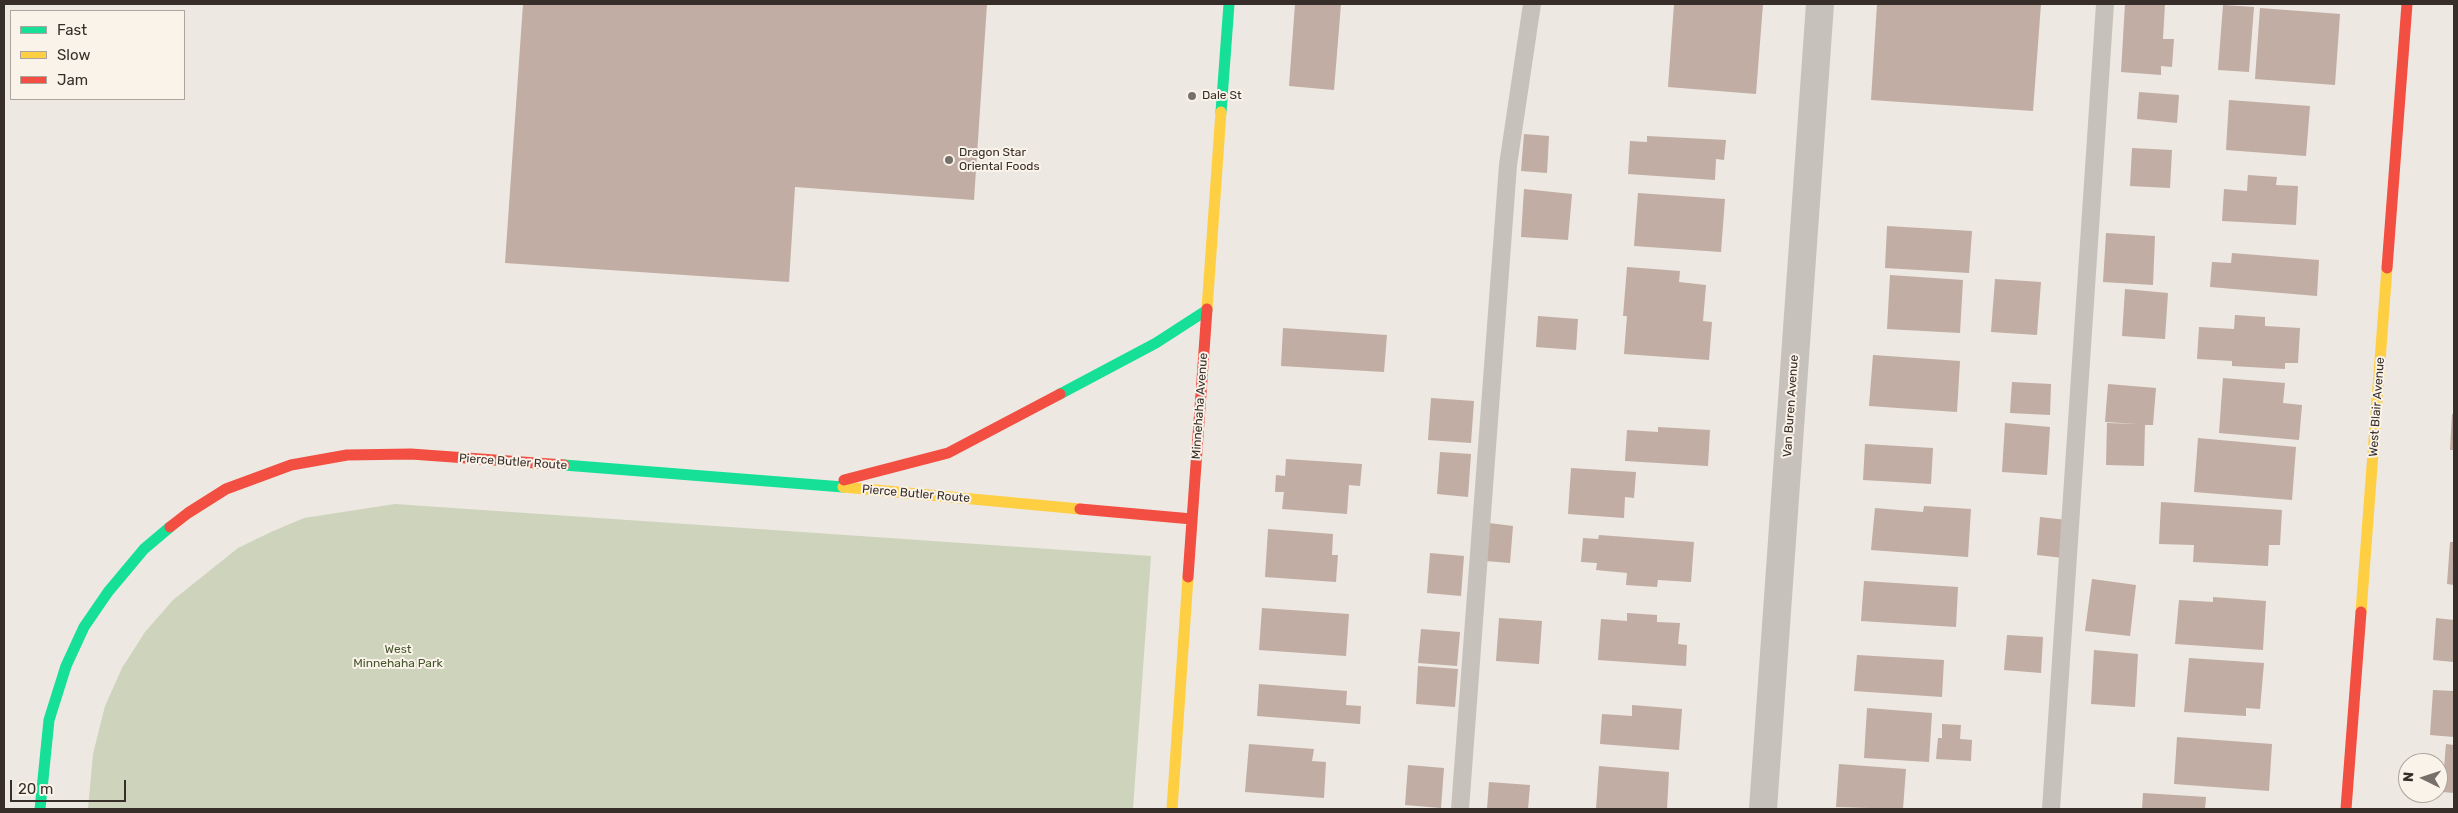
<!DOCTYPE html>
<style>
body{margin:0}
#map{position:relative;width:2458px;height:813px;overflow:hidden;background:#ede8e2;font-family:Rubik,sans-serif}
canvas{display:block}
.frame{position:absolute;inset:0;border:5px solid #382e29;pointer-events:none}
.legend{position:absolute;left:10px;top:10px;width:175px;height:90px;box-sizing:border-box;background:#faf3ea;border:1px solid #aca49d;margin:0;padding:6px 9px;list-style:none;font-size:15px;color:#382e29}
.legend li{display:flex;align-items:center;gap:10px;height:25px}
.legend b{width:25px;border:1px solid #aca49d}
.north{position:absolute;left:2398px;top:753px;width:50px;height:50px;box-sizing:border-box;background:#faf3ea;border:1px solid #aca49d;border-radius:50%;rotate:274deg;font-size:14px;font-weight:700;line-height:20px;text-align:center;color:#382e29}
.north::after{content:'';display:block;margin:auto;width:18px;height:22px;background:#776f6a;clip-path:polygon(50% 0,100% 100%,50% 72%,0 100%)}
.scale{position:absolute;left:10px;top:780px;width:116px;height:22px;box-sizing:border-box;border:2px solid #382e29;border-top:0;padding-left:6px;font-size:15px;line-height:18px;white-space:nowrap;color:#382e29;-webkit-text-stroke:4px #faf3ea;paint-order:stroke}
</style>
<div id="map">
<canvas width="2458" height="813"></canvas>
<div class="frame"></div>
<ul class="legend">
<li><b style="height:6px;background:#16e098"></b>Fast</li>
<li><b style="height:6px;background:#ffcf43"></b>Slow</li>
<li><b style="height:6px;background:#f24e42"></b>Jam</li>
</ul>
<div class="north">N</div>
<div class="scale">20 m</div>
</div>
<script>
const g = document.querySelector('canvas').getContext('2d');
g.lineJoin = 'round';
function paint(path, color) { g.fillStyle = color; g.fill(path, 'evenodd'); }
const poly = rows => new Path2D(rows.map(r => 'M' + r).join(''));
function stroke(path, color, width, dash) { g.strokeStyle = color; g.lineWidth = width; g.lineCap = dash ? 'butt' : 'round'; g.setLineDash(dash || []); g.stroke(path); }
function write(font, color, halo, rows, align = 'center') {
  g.font = font + ' Rubik,sans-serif'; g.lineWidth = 4; g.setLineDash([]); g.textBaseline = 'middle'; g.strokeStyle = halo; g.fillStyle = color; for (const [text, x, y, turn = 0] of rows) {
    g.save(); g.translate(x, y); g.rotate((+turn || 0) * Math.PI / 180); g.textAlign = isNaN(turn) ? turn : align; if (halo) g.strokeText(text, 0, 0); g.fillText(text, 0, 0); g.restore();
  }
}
const green = poly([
 [395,504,1151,556,1133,809,88,809,93,754,105,706,122,668,145,632,173,600,238,548,271,532,304,518]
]);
const building = poly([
 [523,4,987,4,974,200,795,187,789,282,505,263],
 [1295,4,1341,4,1334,90,1289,86],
 [1674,4,1763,4,1756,94,1668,87],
 [1877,4,2041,4,2033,111,1871,100],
 [2125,4,2165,4,2163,39,2174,39,2172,67,2161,66,2161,75,2121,72],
 [2223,5,2254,7,2249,72,2218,70],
 [2260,8,2340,14,2335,85,2255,79],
 [2139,92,2179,95,2177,123,2137,119],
 [2229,100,2310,106,2306,156,2226,150],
 [1524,134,1549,136,1547,173,1521,171],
 [1647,136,1726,140,1724,160,1716,159,1715,180,1628,174,1630,141,1647,142],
 [2132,148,2172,150,2170,188,2130,186],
 [2248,175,2277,177,2276,185,2298,186,2296,225,2222,221,2224,189,2247,191],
 [1524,189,1572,194,1568,240,1521,237],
 [1638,193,1725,199,1721,252,1634,246],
 [1887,226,1972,231,1969,273,1885,268],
 [2106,233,2155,236,2153,285,2103,282],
 [2232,253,2319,260,2317,296,2210,287,2212,262,2231,263],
 [1627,267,1680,271,1679,282,1706,285,1703,321,1712,322,1709,360,1624,354,1627,316,1623,316],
 [1890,275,1963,280,1960,333,1887,329],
 [1995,279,2041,282,2037,335,1991,332],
 [2125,289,2168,293,2165,339,2122,336],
 [2235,315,2265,317,2265,326,2300,328,2298,363,2285,363,2285,369,2232,366,2232,361,2197,359,2199,327,2234,329],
 [1538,316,1578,319,1576,350,1536,347],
 [1283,328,1387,335,1384,372,1281,366],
 [1873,355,1960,361,1957,412,1869,406],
 [2223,378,2285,383,2283,403,2302,405,2299,440,2219,433],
 [2012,382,2051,384,2050,415,2010,413],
 [2108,384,2156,388,2153,425,2145,425,2144,466,2106,465,2107,423,2139,424,2105,422],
 [1431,398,1474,401,1471,443,1428,440],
 [2452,414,2454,414,2454,450,2450,450],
 [2005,423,2050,427,2047,475,2002,472],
 [1658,427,1710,430,1708,466,1625,461,1627,430,1658,432],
 [2198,438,2296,447,2292,500,2194,492],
 [1865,444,1933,448,1931,484,1863,480],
 [1440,452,1471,454,1468,497,1437,494],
 [1286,459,1362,464,1360,486,1349,485,1347,514,1282,509,1284,492,1275,492,1276,475,1285,476],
 [1571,468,1636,472,1634,498,1625,497,1624,518,1568,514],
 [2161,502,2282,510,2280,545,2269,545,2268,566,2193,562,2194,545,2159,544],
 [1924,506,1971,509,1968,557,1871,550,1875,508,1923,512],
 [2040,517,2067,520,2064,558,2037,555],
 [1489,523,1513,526,1510,563,1486,561],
 [1268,529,1333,534,1332,555,1338,555,1336,582,1265,577],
 [1599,535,1694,542,1691,582,1658,580,1657,587,1626,585,1627,573,1596,570,1597,563,1581,562,1583,538,1598,539],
 [2450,542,2454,542,2454,585,2447,584],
 [1430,553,1464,556,1461,596,1427,593],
 [2092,579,2136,585,2130,636,2085,631],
 [1864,581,1958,587,1956,627,1861,621],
 [2213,597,2266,601,2263,650,2175,644,2179,600,2213,602],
 [1262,608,1349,614,1346,656,1259,650],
 [1627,613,1657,615,1657,622,1680,623,1678,644,1687,645,1686,666,1598,660,1601,619,1627,621],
 [1499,618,1542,621,1539,664,1496,661],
 [2436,618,2454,620,2454,662,2433,660],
 [1421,629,1460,632,1457,666,1418,663],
 [2007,635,2043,637,2041,673,2004,670],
 [2094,650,2138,654,2135,707,2091,704],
 [1857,655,1944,660,1942,697,1854,691],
 [2189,658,2264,663,2260,709,2246,708,2246,716,2184,712],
 [1418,666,1458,669,1455,707,1416,704],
 [1259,684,1347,691,1346,705,1361,706,1360,724,1257,716],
 [2433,690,2454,691,2454,737,2430,735],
 [1632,705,1682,709,1679,750,1600,744,1602,714,1632,716],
 [1867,708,1932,713,1929,762,1864,758],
 [1942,724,1961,725,1960,739,1972,740,1971,761,1936,759,1938,738,1942,738],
 [2177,737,2272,744,2269,791,2174,784],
 [1249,744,1314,749,1312,761,1326,762,1324,798,1245,792],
 [2446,744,2454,745,2454,793,2442,792],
 [1839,764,1906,769,1903,809,1836,807],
 [1408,765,1444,768,1441,808,1405,805],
 [1599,766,1669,772,1667,809,1596,809],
 [1489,782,1530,785,1528,809,1487,809],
 [2143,793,2206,797,2205,809,2142,809]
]);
const lane = poly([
 [1460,809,1508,165,1532,4],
 [2051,809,2105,4]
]);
const street = poly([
 [1763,809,1820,4]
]);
const fast = poly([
 [1221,112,1229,4],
 [1060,394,1156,343,1207,310],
 [564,465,843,487],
 [40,809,49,720,66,666,84,627,108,592,144,549,170,527]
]);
const slow = poly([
 [1207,309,1221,112],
 [843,487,1080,509],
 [2361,612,2387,268],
 [1172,809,1188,577]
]);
const jam = poly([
 [2387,268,2407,4],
 [844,480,948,453,1060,394],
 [1080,509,1192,519],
 [170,527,188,513,226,489,291,465,347,455,411,454,564,465],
 [1188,577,1207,309],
 [2346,809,2361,612]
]);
const markers = [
 [1192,96,5,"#776f6a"],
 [949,160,5,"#776f6a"]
];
const poiNames = [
 ["Dale St",1202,96],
 ["Dragon Star",959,153],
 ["Oriental Foods",959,167]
];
const streetNames = [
 ["Minnehaha Avenue",1200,406,-86],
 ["Van Buren Avenue",1791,406,-86],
 ["West Blair Avenue",2377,407,-86],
 ["Pierce Butler Route",513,462,4],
 ["Pierce Butler Route",916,494,5]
];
const parkNames = [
 ["West",398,650],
 ["Minnehaha Park",398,664]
];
paint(green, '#ced3bc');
paint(building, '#c1ada3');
stroke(lane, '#c7c1bb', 18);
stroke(street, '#c7c1bb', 28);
stroke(fast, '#16e098', 11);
stroke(slow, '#ffcf43', 11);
stroke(jam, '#f24e42', 11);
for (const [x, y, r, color] of markers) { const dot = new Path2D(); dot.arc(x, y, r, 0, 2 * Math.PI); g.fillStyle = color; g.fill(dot); stroke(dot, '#faf3ea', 2); }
write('12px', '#382e29', '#faf3ea', poiNames, 'left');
write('12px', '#382e29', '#faf3ea', streetNames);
write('12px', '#45562c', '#faf3ea', parkNames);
</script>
